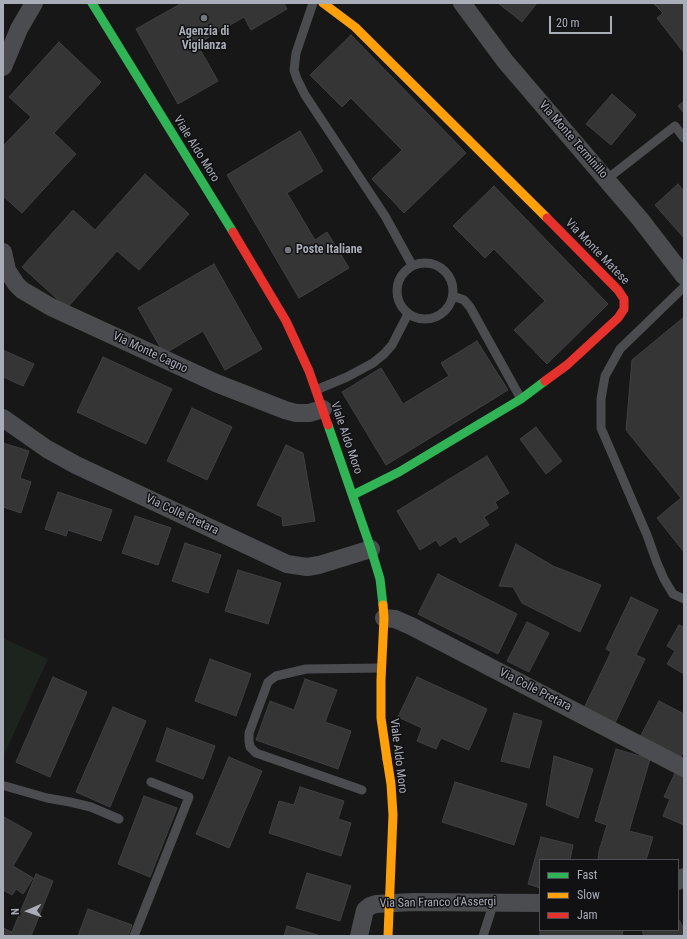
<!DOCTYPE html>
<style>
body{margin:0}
#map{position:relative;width:687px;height:939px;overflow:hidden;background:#171717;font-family:"Roboto Condensed",sans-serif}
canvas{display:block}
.frame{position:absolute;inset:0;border:4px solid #a8adb8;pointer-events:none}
.legend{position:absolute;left:539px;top:859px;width:140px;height:72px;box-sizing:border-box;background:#111113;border:1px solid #4d4f55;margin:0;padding:5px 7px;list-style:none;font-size:12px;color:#a8adb8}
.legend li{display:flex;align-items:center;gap:8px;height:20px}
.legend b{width:20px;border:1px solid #4d4f55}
.north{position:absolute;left:8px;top:891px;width:40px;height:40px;-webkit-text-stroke:3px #111113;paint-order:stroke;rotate:268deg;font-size:11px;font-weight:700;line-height:16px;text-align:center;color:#a8adb8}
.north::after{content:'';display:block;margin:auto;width:14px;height:18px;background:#a8adb8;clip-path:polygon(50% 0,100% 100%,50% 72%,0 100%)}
.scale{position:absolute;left:549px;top:16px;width:63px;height:18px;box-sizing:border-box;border:2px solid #a8adb8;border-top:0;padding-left:5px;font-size:12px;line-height:14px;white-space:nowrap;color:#a8adb8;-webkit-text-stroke:3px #111113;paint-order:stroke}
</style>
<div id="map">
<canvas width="687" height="939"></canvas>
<div class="frame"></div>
<ul class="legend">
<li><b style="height:5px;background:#30b455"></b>Fast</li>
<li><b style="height:5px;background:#ff9f0a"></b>Slow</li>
<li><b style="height:5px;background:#e5322d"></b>Jam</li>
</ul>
<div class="north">N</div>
<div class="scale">20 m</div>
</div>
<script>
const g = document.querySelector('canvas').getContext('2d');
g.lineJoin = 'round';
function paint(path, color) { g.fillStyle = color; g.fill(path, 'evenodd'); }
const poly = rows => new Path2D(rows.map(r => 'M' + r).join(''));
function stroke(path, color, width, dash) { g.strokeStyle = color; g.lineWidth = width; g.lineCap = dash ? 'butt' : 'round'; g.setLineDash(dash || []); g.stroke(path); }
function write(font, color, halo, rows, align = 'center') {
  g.font = font + ' "Roboto Condensed",sans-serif'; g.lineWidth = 3; g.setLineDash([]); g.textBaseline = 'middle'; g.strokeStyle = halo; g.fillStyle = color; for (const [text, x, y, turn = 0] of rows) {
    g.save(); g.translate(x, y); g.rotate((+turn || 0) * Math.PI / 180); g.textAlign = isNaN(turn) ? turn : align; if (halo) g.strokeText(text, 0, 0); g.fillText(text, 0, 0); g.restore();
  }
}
const green = poly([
 [3,638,48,659,3,757]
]);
const building = poly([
 [182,3,284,3,287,9,251,30,244,17,197,44,218,81,178,104,136,29,182,3],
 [498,3,537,3,522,22,498,3],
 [653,3,684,3,684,53,657,18,663,13,653,3],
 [351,35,466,153,404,213,372,179,402,150,351,98,342,107,310,75,351,35],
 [59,42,101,82,54,133,76,154,22,213,3,196,3,146,31,117,9,97,59,42],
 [612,94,636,115,611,145,586,124,612,94],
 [684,101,684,113,678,106,684,101],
 [300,131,323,171,287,193,315,240,327,232,349,268,299,298,227,175,300,131],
 [145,174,189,214,139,270,117,251,67,308,22,267,73,210,95,230,145,174],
 [678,184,684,191,684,238,655,205,678,184],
 [494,186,608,304,547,364,514,330,545,301,494,249,485,258,453,226,494,186],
 [214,264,262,349,225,370,203,331,164,354,138,308,214,264],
 [684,317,684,552,657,518,681,498,626,430,632,360,684,317],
 [477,341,508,390,386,465,342,392,381,368,403,404,449,376,441,363,477,341],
 [3,350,34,364,23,386,3,377,3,350],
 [103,357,172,389,146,444,77,412,103,357],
 [192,408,232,427,207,480,167,461,192,408],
 [536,427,562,461,546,474,520,439,536,427],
 [3,443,29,451,20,478,31,482,21,513,3,507,3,443],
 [286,445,303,453,315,521,283,526,282,517,257,505,286,445],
 [487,456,509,493,495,502,498,508,484,517,489,525,460,543,456,536,440,546,436,540,420,550,397,511,487,456],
 [58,492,112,510,101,541,68,530,66,536,45,529,58,492],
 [135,516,171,528,158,565,122,553,135,516],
 [185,543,221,555,208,593,172,581,185,543],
 [516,544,553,566,601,585,580,632,522,603,513,587,499,586,516,544],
 [238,570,281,583,268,624,225,611,238,570],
 [438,574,517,614,498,654,418,614,438,574],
 [631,597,658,610,636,655,645,659,614,725,583,710,611,652,606,649,631,597],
 [527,622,549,633,529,672,507,661,527,622],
 [679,625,684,627,684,674,667,664,675,651,667,646,679,625],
 [210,659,251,674,236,716,195,701,210,659],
 [53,677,87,692,50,777,16,762,53,677],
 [417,677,487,709,469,750,441,738,436,749,417,741,422,728,398,717,417,677],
 [305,679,337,690,325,722,351,731,338,769,256,740,270,701,294,710,305,679],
 [659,701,684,714,684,751,680,758,640,737,659,701],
 [113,707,146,721,110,807,76,792,113,707],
 [514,713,542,721,529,768,501,761,514,713],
 [167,728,215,746,203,779,156,761,167,728],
 [616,749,650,759,629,831,653,837,646,860,598,860,599,851,607,825,595,821,616,749],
 [554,756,593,769,578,818,546,805,554,756],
 [229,757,262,771,229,848,196,834,229,757],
 [675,773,684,777,684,825,663,816,670,799,664,797,675,773],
 [455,782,527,804,514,845,442,822,455,782],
 [300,787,344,801,338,819,351,823,341,856,269,833,279,801,294,805,300,787],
 [144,796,177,808,150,877,118,864,144,796],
 [4,817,32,833,13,866,33,878,23,894,16,889,12,895,3,890,3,819,4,817],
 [541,837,573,845,570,860,540,860,540,888,528,884,541,837],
 [307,873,351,886,340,921,296,908,307,873],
 [36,874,53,881,31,936,3,936,3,928,12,932,36,874],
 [88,909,132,925,128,936,78,936,88,909],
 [678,920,679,920,684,929,684,936,644,936,642,930,678,930,678,920],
 [287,926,321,936,284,936,287,926],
 [540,926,540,930,623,930,622,936,540,936,540,926]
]);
const lane = poly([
 [313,3,296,53,294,70,297,79,305,95,385,216,412,265],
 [607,179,675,126,684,138],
 '397 291a28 28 0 1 1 56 0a28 28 0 1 1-56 0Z',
 [684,287,620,349,605,376,601,399,601,428,647,535,657,563,664,579,673,594,684,599],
 [453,296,464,300,470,307,521,399],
 [316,390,347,377,373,363,384,354,392,345,408,314],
 [5,786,47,798,70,802,91,807,119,819],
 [362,790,256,753,250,747,249,741,249,733,268,682,276,676,306,669,381,668],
 [134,936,189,797,151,782],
 [483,936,494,902]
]);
const street = poly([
 [462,3,505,61,640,219,684,276],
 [3,67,19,29,34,3],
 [3,252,7,270,16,284,22,290,51,307,216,383,285,410,296,413,309,413,323,409],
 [3,418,47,449,76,465,287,564,307,567,319,565,371,549],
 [384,618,395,619,411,626,684,768],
 [678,881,684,877],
 [359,936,365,910,370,906,376,904,413,902,540,903]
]);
const fast = poly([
 [92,3,233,232],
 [328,425,371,549,380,579,383,605],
 [353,495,399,472,521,399,545,381]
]);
const slow = poly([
 [323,3,355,27,547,218],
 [383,605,384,618,381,680,381,718,387,759]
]);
const jam = poly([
 [233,232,286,321,309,371,328,425],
 [545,381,567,365,618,318,624,309,624,299,618,290,547,218]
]);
const slowBridge = poly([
 [387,759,391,784,393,815,388,936]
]);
const markers = [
 [204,18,4,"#757880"],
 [288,250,4,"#757880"]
];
const poiNames = [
 ["Agenzia di",204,32],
 ["Vigilanza",204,46],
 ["Poste Italiane",296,250,"left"]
];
const streetNames = [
 ["Via Monte Terminillo",573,140,49],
 ["Viale Aldo Moro",196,149,58],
 ["Via Monte Matese",597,252,46],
 ["Via Monte Cagno",150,353,25],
 ["Viale Aldo Moro",346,438,71],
 ["Via Colle Pretara",182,515,25],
 ["Via Colle Pretara",535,690,27],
 ["Viale Aldo Moro",398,756,83],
 ["Via San Franco d'Assergi",438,903,-1]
];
paint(green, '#1d241e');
paint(building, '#353536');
stroke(building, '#3f4043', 1);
stroke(lane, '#4b4c50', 9);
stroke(street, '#4b4c50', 18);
stroke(fast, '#30b455', 9);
stroke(slow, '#ff9f0a', 9);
stroke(jam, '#e5322d', 9);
stroke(slowBridge, '#ff9f0a', 9);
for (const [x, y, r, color] of markers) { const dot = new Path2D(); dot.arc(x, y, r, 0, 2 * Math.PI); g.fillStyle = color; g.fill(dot); stroke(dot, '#111113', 1.5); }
write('bold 12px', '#a8adb8', '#111113', poiNames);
write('12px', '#a8adb8', '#111113', streetNames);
</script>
